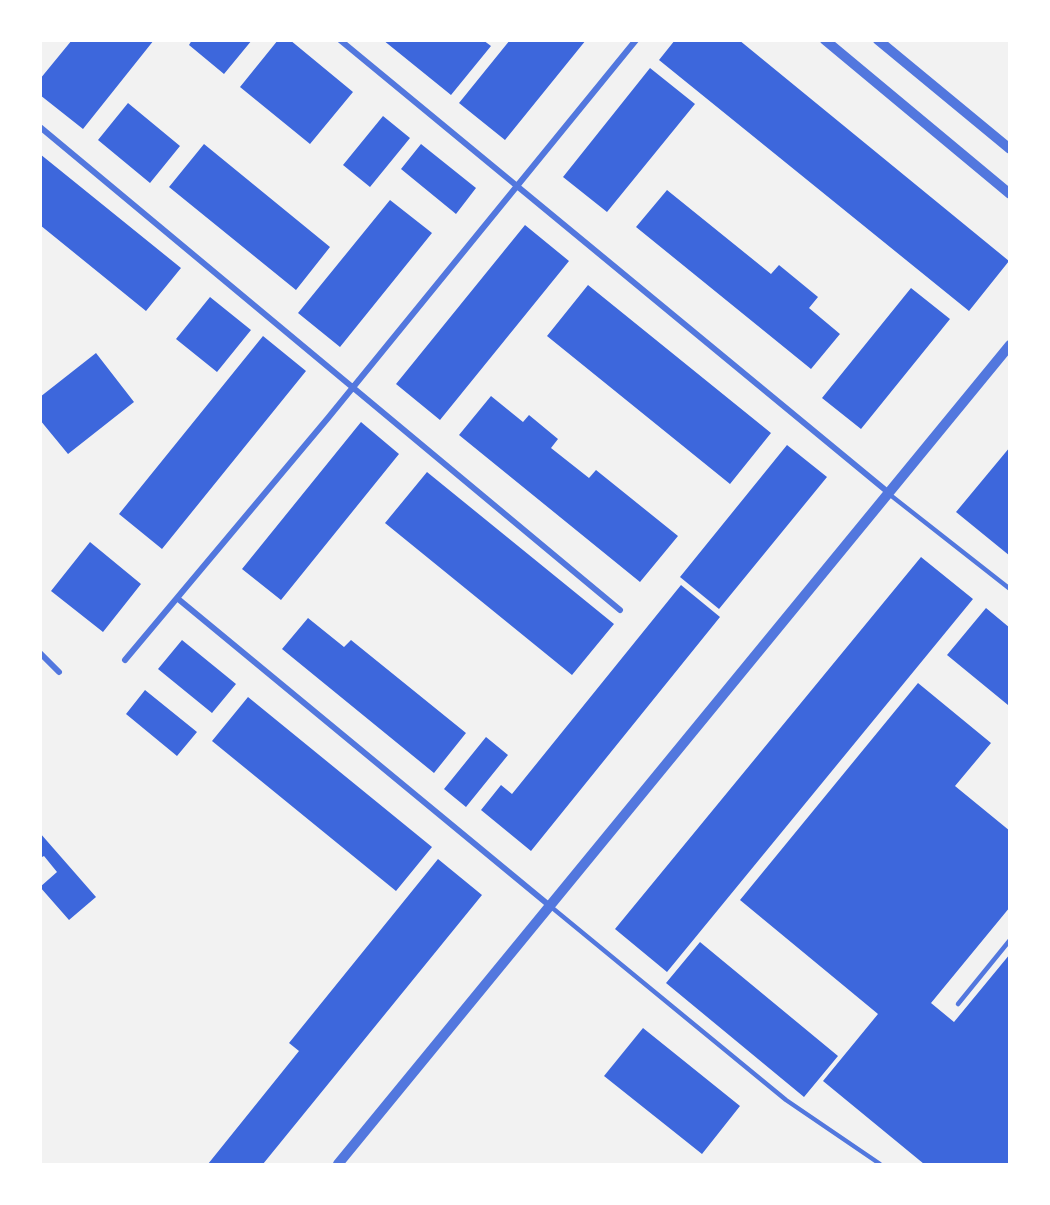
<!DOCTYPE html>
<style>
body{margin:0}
#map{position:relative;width:1050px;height:1205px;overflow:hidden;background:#f2f2f2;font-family:"Nunito Sans",sans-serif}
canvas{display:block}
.frame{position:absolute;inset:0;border:42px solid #fff;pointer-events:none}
</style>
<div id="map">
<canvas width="1050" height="1205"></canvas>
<div class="frame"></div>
</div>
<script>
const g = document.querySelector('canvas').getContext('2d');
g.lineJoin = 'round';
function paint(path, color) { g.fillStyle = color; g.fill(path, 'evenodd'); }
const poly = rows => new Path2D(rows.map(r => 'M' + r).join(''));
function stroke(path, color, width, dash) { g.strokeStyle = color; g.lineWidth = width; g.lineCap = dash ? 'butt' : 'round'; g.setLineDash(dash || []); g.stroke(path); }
const building = poly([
 [72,40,154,40,83,129,40,95,40,79],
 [192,40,252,40,224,74,189,45],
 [278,40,290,40,353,92,310,144,240,87],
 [383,40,483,40,491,46,451,95],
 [510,40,586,40,505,140,459,103],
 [675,40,739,40,1009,261,969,311,659,60],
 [650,68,695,104,607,212,563,177],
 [128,103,180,146,150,183,98,140],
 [383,116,410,138,370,187,343,165],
 [204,144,330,247,296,290,169,187],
 [421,144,476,188,456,214,401,169],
 [40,154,181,268,146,311,40,225],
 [667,190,771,274,779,265,818,297,809,308,840,334,811,369,636,227],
 [390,200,432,233,340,347,298,313],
 [525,225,569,261,440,420,396,384],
 [588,285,771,433,730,484,547,336],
 [911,288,950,319,861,429,822,398],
 [210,297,251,330,217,372,176,339],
 [263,336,306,371,162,549,119,514],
 [96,353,134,402,68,454,40,420,40,397],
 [491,396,523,422,529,415,558,439,551,448,589,478,596,470,678,536,640,582,459,435],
 [361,422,399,454,281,600,242,569],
 [787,445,827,477,719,609,680,577],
 [1010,447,1010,556,956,512],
 [427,472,614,624,572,675,385,523],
 [90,542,141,584,103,632,51,591],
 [921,557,973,599,667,972,615,929],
 [681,585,720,617,531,851,481,810,501,785,512,794],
 [986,608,1010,628,1008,705,947,655],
 [308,618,344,647,351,640,466,733,434,773,282,649],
 [182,640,236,684,212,713,158,669],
 [918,683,991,743,955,786,1010,831,1010,907,931,1003,954,1022,1010,954,1010,1164,924,1164,823,1081,878,1014,740,900],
 [145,690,197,732,177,756,126,714],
 [248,697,432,847,396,891,212,741],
 [486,737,508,755,466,807,444,789],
 [40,833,96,897,69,920,40,887,57,872,44,856,40,858],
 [438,859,482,895,263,1164,208,1164,299,1051,289,1043],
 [700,942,838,1056,804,1097,666,983],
 [643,1028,740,1106,702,1154,604,1076]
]);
const service = poly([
 [889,494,1010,589],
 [550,906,786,1100,880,1164],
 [958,1004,1010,940]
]);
const minor = poly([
 [340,40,889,493],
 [40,127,620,610],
 [177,598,550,906],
 [40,653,59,672],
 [125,660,328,418,636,40]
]);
const tertiary = poly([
 [825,40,1010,194],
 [878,40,1010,149],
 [338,1164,1010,345]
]);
paint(building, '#3d67dc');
stroke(service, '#5277de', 4.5);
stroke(minor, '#5277de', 6);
stroke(tertiary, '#5277de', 10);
</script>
